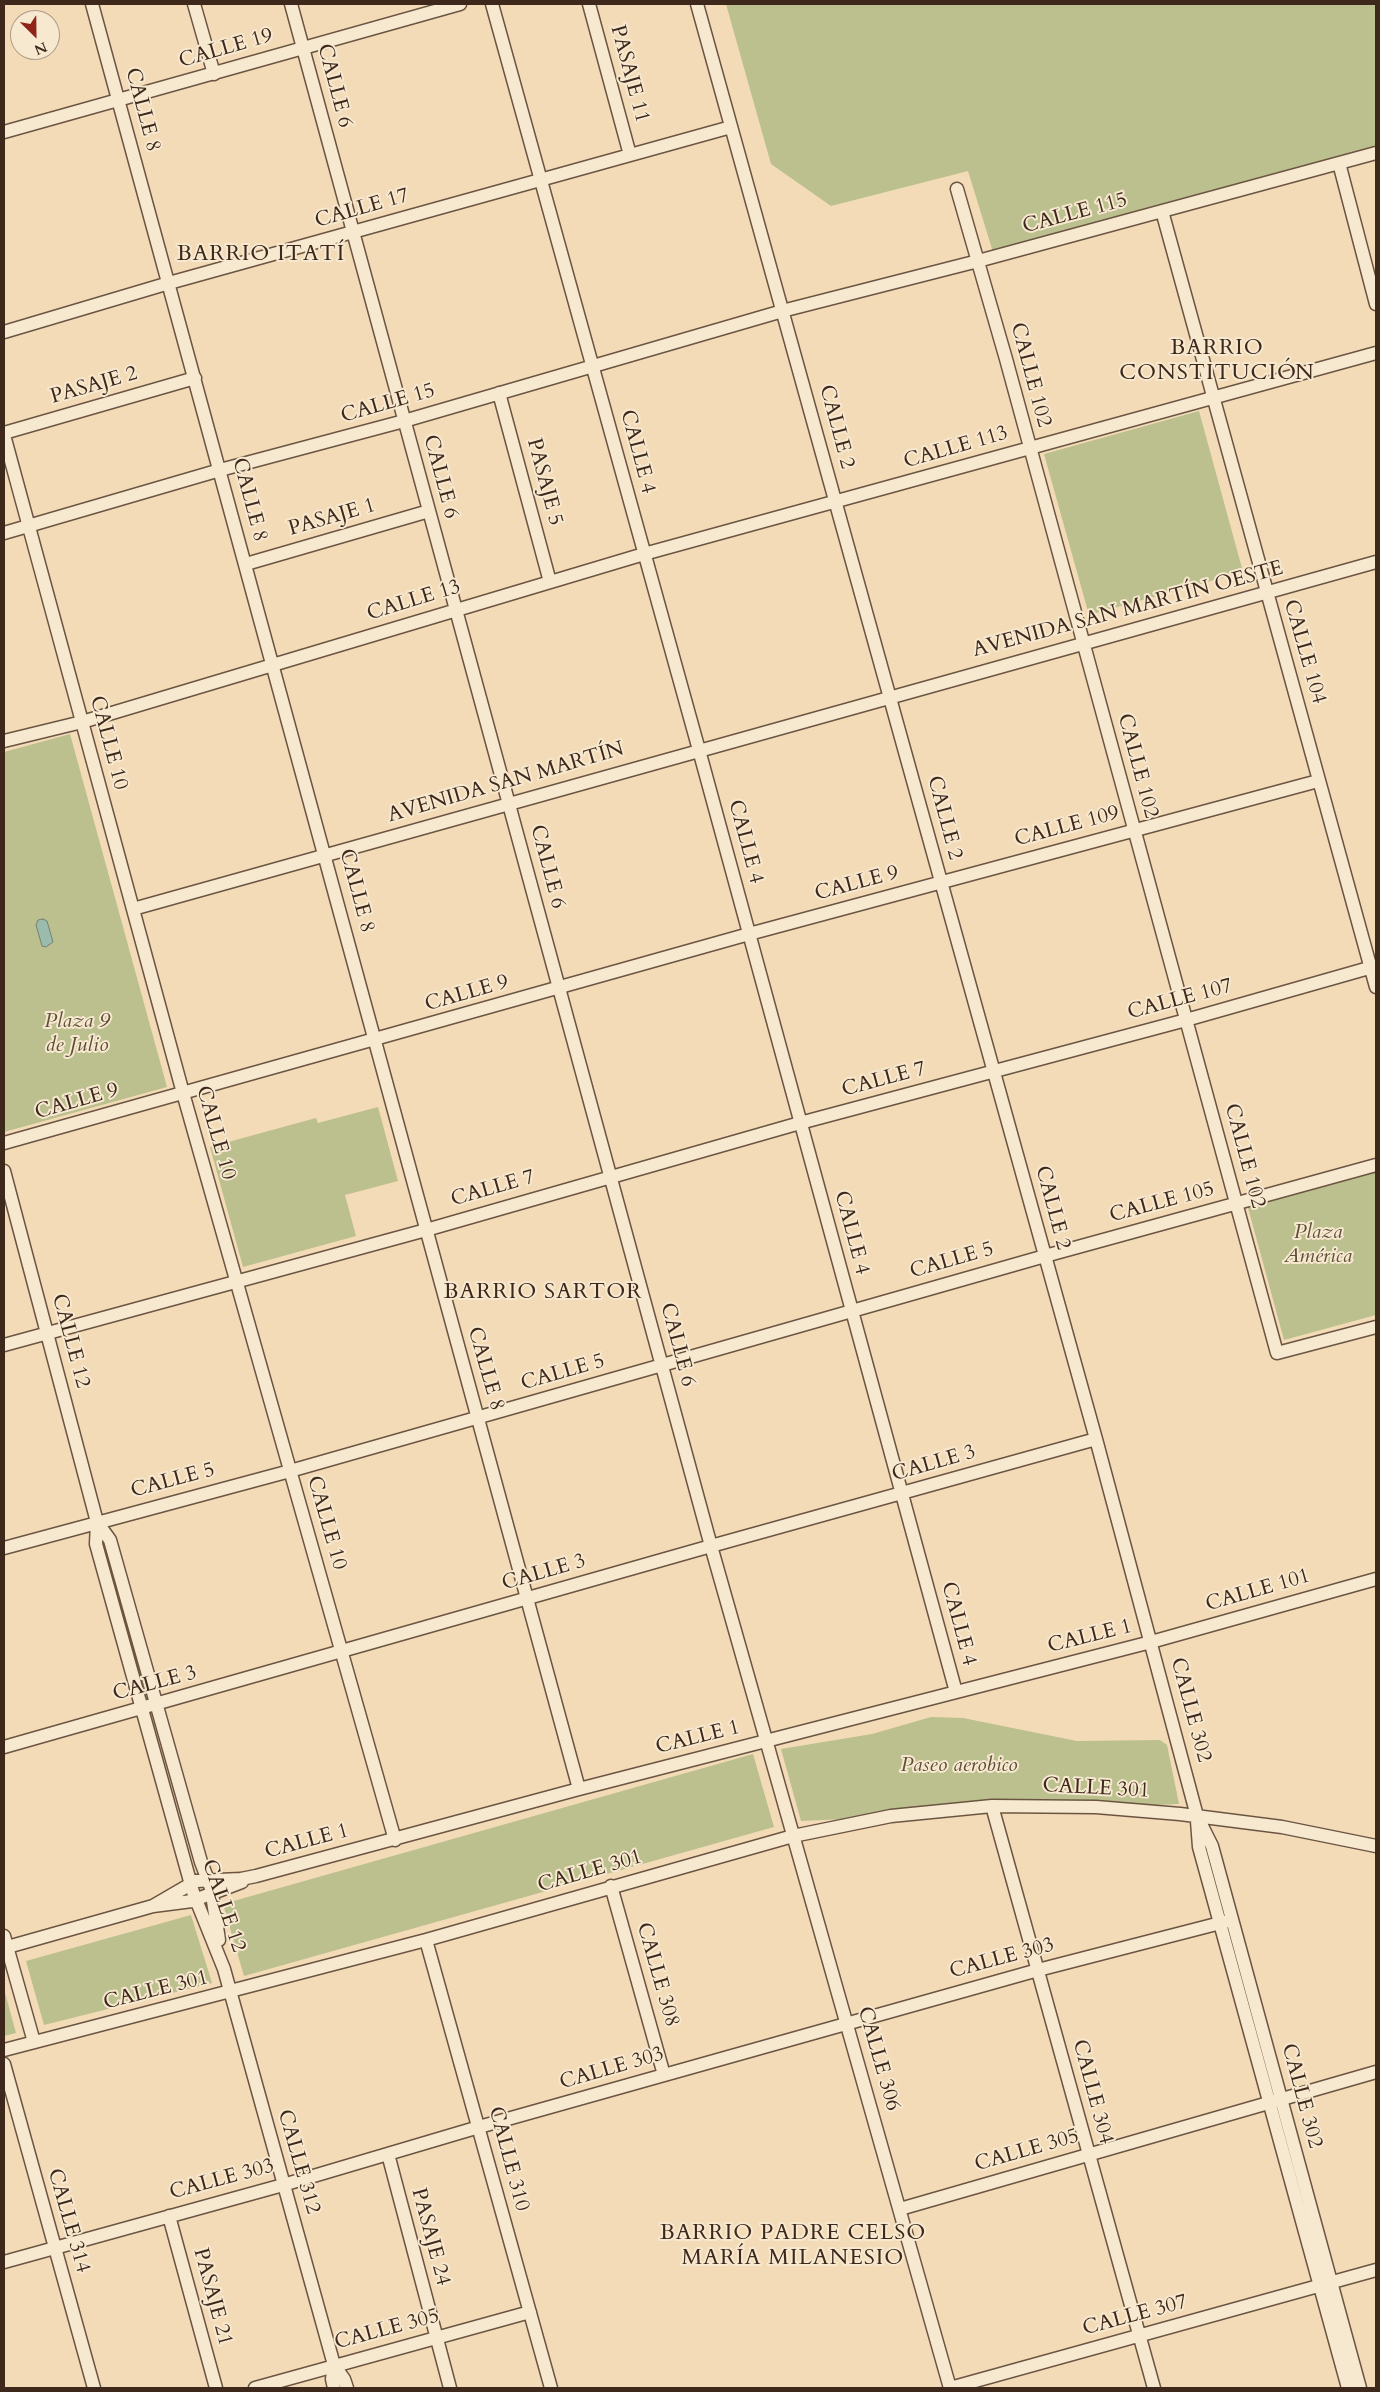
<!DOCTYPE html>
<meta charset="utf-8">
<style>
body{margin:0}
#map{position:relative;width:1380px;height:2392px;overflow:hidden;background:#f3dbb7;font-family:Cardo,serif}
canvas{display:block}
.frame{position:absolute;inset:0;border:5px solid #3e281b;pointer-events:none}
.north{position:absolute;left:10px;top:10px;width:50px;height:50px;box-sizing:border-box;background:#f7e8d0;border:1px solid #ad9b88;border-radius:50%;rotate:157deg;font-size:14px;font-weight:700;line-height:20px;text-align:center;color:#3e281b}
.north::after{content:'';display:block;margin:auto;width:18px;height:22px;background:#8f2418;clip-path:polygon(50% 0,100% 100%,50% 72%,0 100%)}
</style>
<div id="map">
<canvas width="1380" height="2392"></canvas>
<div class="frame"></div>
<div class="north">N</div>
</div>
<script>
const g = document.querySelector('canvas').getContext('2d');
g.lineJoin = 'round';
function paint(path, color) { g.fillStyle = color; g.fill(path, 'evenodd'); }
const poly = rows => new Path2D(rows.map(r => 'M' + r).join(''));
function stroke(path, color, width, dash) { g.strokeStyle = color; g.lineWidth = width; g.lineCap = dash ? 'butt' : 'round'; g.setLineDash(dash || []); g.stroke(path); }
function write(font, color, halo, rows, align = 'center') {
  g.font = font + ' Cardo,serif'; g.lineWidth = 4; g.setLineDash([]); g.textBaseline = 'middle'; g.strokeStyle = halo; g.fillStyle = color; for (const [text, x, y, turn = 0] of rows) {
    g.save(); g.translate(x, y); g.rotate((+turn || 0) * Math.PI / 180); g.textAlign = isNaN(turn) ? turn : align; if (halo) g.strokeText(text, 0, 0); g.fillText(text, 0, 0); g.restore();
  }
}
const green = poly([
 [726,4,1376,4,1376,148,993,252,968,171,831,206,771,164],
 [1199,411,1243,572,1089,615,1044,454],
 [70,734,167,1087,4,1132,4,752],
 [378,1107,398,1181,345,1195,356,1236,243,1267,210,1147,316,1118,318,1123],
 [1376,1169,1376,1315,1284,1340,1247,1204],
 [931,1717,963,1718,1077,1741,1160,1740,1167,1745,1179,1804,801,1821,781,1749,872,1734],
 [753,1754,774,1827,244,1976,223,1904],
 [191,1915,212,1983,44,2025,26,1961],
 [4,1989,16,2033,4,2036]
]);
const water = poly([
 [43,919,47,921,53,942,46,947,42,946,36,925,38,920,43,919]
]);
const minor = poly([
 [92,4,579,1789],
 [194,4,214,74],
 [291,4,711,1546,950,2388],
 [492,4,699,750,956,1692],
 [589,4,630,155],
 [697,4,1096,1439,1197,1816,1212,1846,1360,2388],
 [4,132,460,4],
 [1339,163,1376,304],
 [957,189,1006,359,1277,1353,1376,1327],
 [1162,211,1376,987],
 [4,332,169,283,731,127],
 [499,393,550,582],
 [4,433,195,378],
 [4,435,183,1093,395,1840],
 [4,533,220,470,404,421,786,310,978,261,1376,153],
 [246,564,429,511],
 [4,741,82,722,644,554,1376,353],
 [133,909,1376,562],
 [4,1143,749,934,1318,781],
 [4,1171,97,1522,96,1544,193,1892,224,1969,334,2365,344,2379,347,2388],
 [4,1345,426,1230,800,1123,1186,1020,1376,966],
 [97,1522,110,1540,201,1862,211,1888,219,1940],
 [4,1548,290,1471,1045,1256,1376,1165],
 [4,1747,711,1546,1096,1439],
 [992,1806,1154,2388],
 [1197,1821,1199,1847,1348,2388],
 [611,1886,664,2075],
 [153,1906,196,1881,241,1879,256,1876,579,1789,1151,1642,1376,1579],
 [4,1936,34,2042],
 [426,1940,551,2388],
 [4,1948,153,1906,192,1901,242,1882],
 [4,2050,426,1940,793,1836,891,1816,992,1806,1096,1807,1180,1814,1282,1827,1376,1846],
 [4,2064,94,2388],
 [388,2154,450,2388],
 [900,2209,1376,2072],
 [169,2216,216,2388],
 [4,2262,283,2185,479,2127,1038,1970,1232,1920],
 [255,2388,530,2312],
 [334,2388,332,2379,334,2365],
 [950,2388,1376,2270]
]);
const streetNames = [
 ["CALLE 19",226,49,-16],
 ["PASAJE 11",629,74,75],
 ["CALLE 6",334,86,75],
 ["CALLE 8",142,110,75],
 ["CALLE 17",362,209,-16],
 ["CALLE 115",1075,214,-15],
 ["CALLE 102",1030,375,75],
 ["PASAJE 2",94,386,-16],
 ["CALLE 15",388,404,-16],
 ["CALLE 2",836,427,75],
 ["CALLE 113",956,448,-16],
 ["CALLE 4",637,452,75],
 ["CALLE 6",440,477,75],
 ["PASAJE 5",544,482,75],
 ["CALLE 8",249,500,75],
 ["PASAJE 1",332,518,-16],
 ["CALLE 13",414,601,-17],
 ["AVENIDA SAN MARTÍN OESTE",1128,610,-15],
 ["CALLE 104",1304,652,74],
 ["CALLE 10",108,743,75],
 ["CALLE 102",1137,766,75],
 ["AVENIDA SAN MARTÍN",506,783,-16],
 ["CALLE 2",944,818,75],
 ["CALLE 109",1067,827,-15],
 ["CALLE 4",745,842,75],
 ["CALLE 6",547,867,75],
 ["CALLE 9",857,884,-15],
 ["CALLE 8",356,891,75],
 ["CALLE 9",467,994,-16],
 ["CALLE 107",1180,1000,-15],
 ["CALLE 7",884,1080,-15],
 ["CALLE 9",77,1102,-16],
 ["CALLE 10",215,1133,74],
 ["CALLE 102",1244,1156,75],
 ["CALLE 7",493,1189,-16],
 ["CALLE 105",1162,1203,-15],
 ["CALLE 2",1052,1208,75],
 ["CALLE 4",851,1233,75],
 ["CALLE 5",952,1261,-16],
 ["CALLE 12",70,1341,75],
 ["CALLE 6",677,1345,75],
 ["CALLE 8",485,1369,74],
 ["CALLE 5",563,1373,-16],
 ["CALLE 3",934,1464,-16],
 ["CALLE 5",173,1481,-15],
 ["CALLE 10",326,1523,74],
 ["CALLE 3",544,1573,-16],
 ["CALLE 101",1258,1591,-16],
 ["CALLE 4",958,1624,75],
 ["CALLE 1",1090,1637,-14],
 ["CALLE 3",155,1684,-15],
 ["CALLE 302",1190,1710,75],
 ["CALLE 1",698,1738,-14],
 ["CALLE 301",1096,1789,3],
 ["CALLE 1",307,1842,-15],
 ["CALLE 301",590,1872,-16],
 ["CALLE 12",223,1906,71],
 ["CALLE 303",1002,1959,-15],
 ["CALLE 308",657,1975,74],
 ["CALLE 301",156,1991,-14],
 ["CALLE 306",878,2059,74],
 ["CALLE 303",612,2069,-16],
 ["CALLE 304",1092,2092,75],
 ["CALLE 302",1301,2096,75],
 ["CALLE 305",1027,2151,-16],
 ["CALLE 310",508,2159,75],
 ["CALLE 312",298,2162,74],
 ["CALLE 303",222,2180,-15],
 ["CALLE 314",68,2221,74],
 ["PASAJE 24",430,2237,75],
 ["PASAJE 21",212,2297,75],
 ["CALLE 307",1135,2316,-15],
 ["CALLE 305",387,2330,-15]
];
const parkNames = [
 ["Plaza 9",77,1022],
 ["de Julio",77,1046],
 ["Plaza",1318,1233],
 ["América",1318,1257],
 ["Paseo aerobico",959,1766]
];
const neighbourhoodNames = [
 ["BARRIO ITATÍ",261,255],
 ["BARRIO",1217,349],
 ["CONSTITUCIÓN",1217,374],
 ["BARRIO SARTOR",543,1293],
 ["BARRIO PADRE CELSO",793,2234],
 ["MARÍA MILANESIO",793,2259]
];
paint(green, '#bbc08e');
paint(water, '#9bbbad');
stroke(water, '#768073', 1);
stroke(minor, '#6b5542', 15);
stroke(minor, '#f7e8d0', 12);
write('21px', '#3e281b', '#f7e8d0', streetNames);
write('italic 21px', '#5d4e38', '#f7e8d0', parkNames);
g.letterSpacing = '1px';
write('22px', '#3e281b', '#f7e8d0', neighbourhoodNames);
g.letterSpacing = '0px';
</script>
